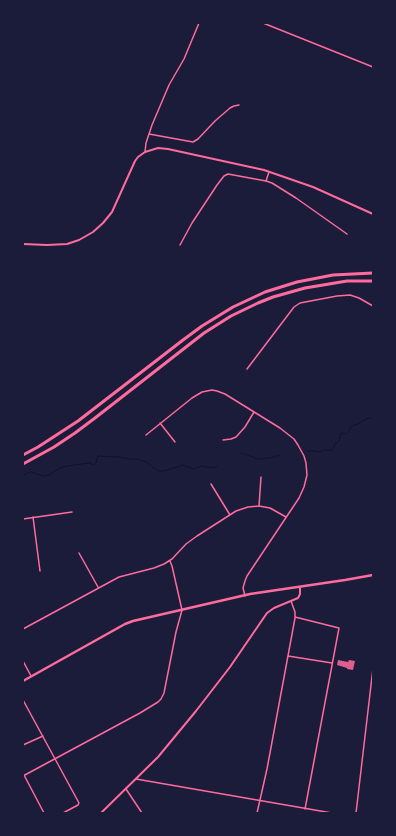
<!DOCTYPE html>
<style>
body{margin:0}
#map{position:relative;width:396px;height:836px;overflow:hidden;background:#1b1b3a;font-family:Rubik,sans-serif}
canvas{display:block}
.frame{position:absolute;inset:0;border:24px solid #1b1b3a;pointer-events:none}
</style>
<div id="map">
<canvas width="396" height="836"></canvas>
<div class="frame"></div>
</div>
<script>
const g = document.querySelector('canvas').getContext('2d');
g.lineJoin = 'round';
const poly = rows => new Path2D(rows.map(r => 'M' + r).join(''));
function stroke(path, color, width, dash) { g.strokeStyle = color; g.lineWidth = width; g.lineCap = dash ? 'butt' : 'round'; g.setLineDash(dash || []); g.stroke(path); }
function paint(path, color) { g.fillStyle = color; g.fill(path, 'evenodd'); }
const stream = poly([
 [308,451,316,451,320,452,323,450,332,450,334,448,334,445,339,441,341,433,346,434,349,431,351,426,358,424,368,418,370,418,373,420],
 [241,453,259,459,270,458,280,455],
 [23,477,25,474,31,472,43,476,49,475,60,468,67,466,89,463,94,465,96,463,98,456,120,457,129,459,138,459,146,462,158,471,164,471,183,465,194,469,201,466,214,468,217,466]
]);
const building = poly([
 [338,660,348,662,349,660,355,661,353,670,347,669,347,668,337,665]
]);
const minor = poly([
 [263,23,373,67],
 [149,134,193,142,198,139,215,121,230,108,234,106,239,105],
 [145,152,146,143,152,125,169,85,184,59,199,23],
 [266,181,269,172],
 [180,245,192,223,217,185,224,176,228,174,266,181,272,183,296,198,347,234],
 [247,369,294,307,300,303,337,296,350,295,359,298,373,306],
 [160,423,175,442],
 [146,435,192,398,202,392,212,390,217,391,225,394,280,428,294,439,298,445,304,456,306,463,307,475,304,487,299,498,247,576,245,581,243,588,245,596],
 [223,440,231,439,236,437,245,427,254,412],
 [211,484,230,515],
 [259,506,261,477],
 [33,517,40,571],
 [23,519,72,512],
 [79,553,98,587],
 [295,617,339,628,305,809],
 [23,629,119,577,154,568,164,564,172,559,186,544,197,536,236,511,248,507,259,506,270,508,286,517],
 [288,656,332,663],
 [23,661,31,676],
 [23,700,79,803,78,805,63,813],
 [23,745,43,736],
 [24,775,44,813],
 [23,776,140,713,158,702,161,699,164,693,176,632,182,610,172,566,170,561],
 [136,779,332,813],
 [126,789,142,813],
 [257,813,267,769,295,618,295,612,291,601],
 [356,813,373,668]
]);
const tertiary = poly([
 [23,244,47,245,67,244,79,240,93,232,103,223,112,212,135,161,138,157,145,152,158,148,168,149,264,170,313,187,373,214],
 [101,813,158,757,196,711,230,667,267,613,274,608,298,598,300,594,300,587]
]);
const secondary = poly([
 [23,681,125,624,133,621,250,594,345,580,373,575]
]);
const motorway = poly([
 [23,455,38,447,78,421,183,340,202,326,233,307,265,292,297,282,333,275,373,273],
 [23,464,54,447,75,433,95,418,204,333,231,316,258,303,273,297,305,288,347,281,373,281]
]);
stroke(stream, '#12122b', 1);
paint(building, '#dd5f8e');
stroke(minor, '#ff6b9d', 1.5);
stroke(tertiary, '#ff6b9d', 2);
stroke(secondary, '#ff6b9d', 2.5);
stroke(motorway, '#ff6b9d', 3);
</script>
